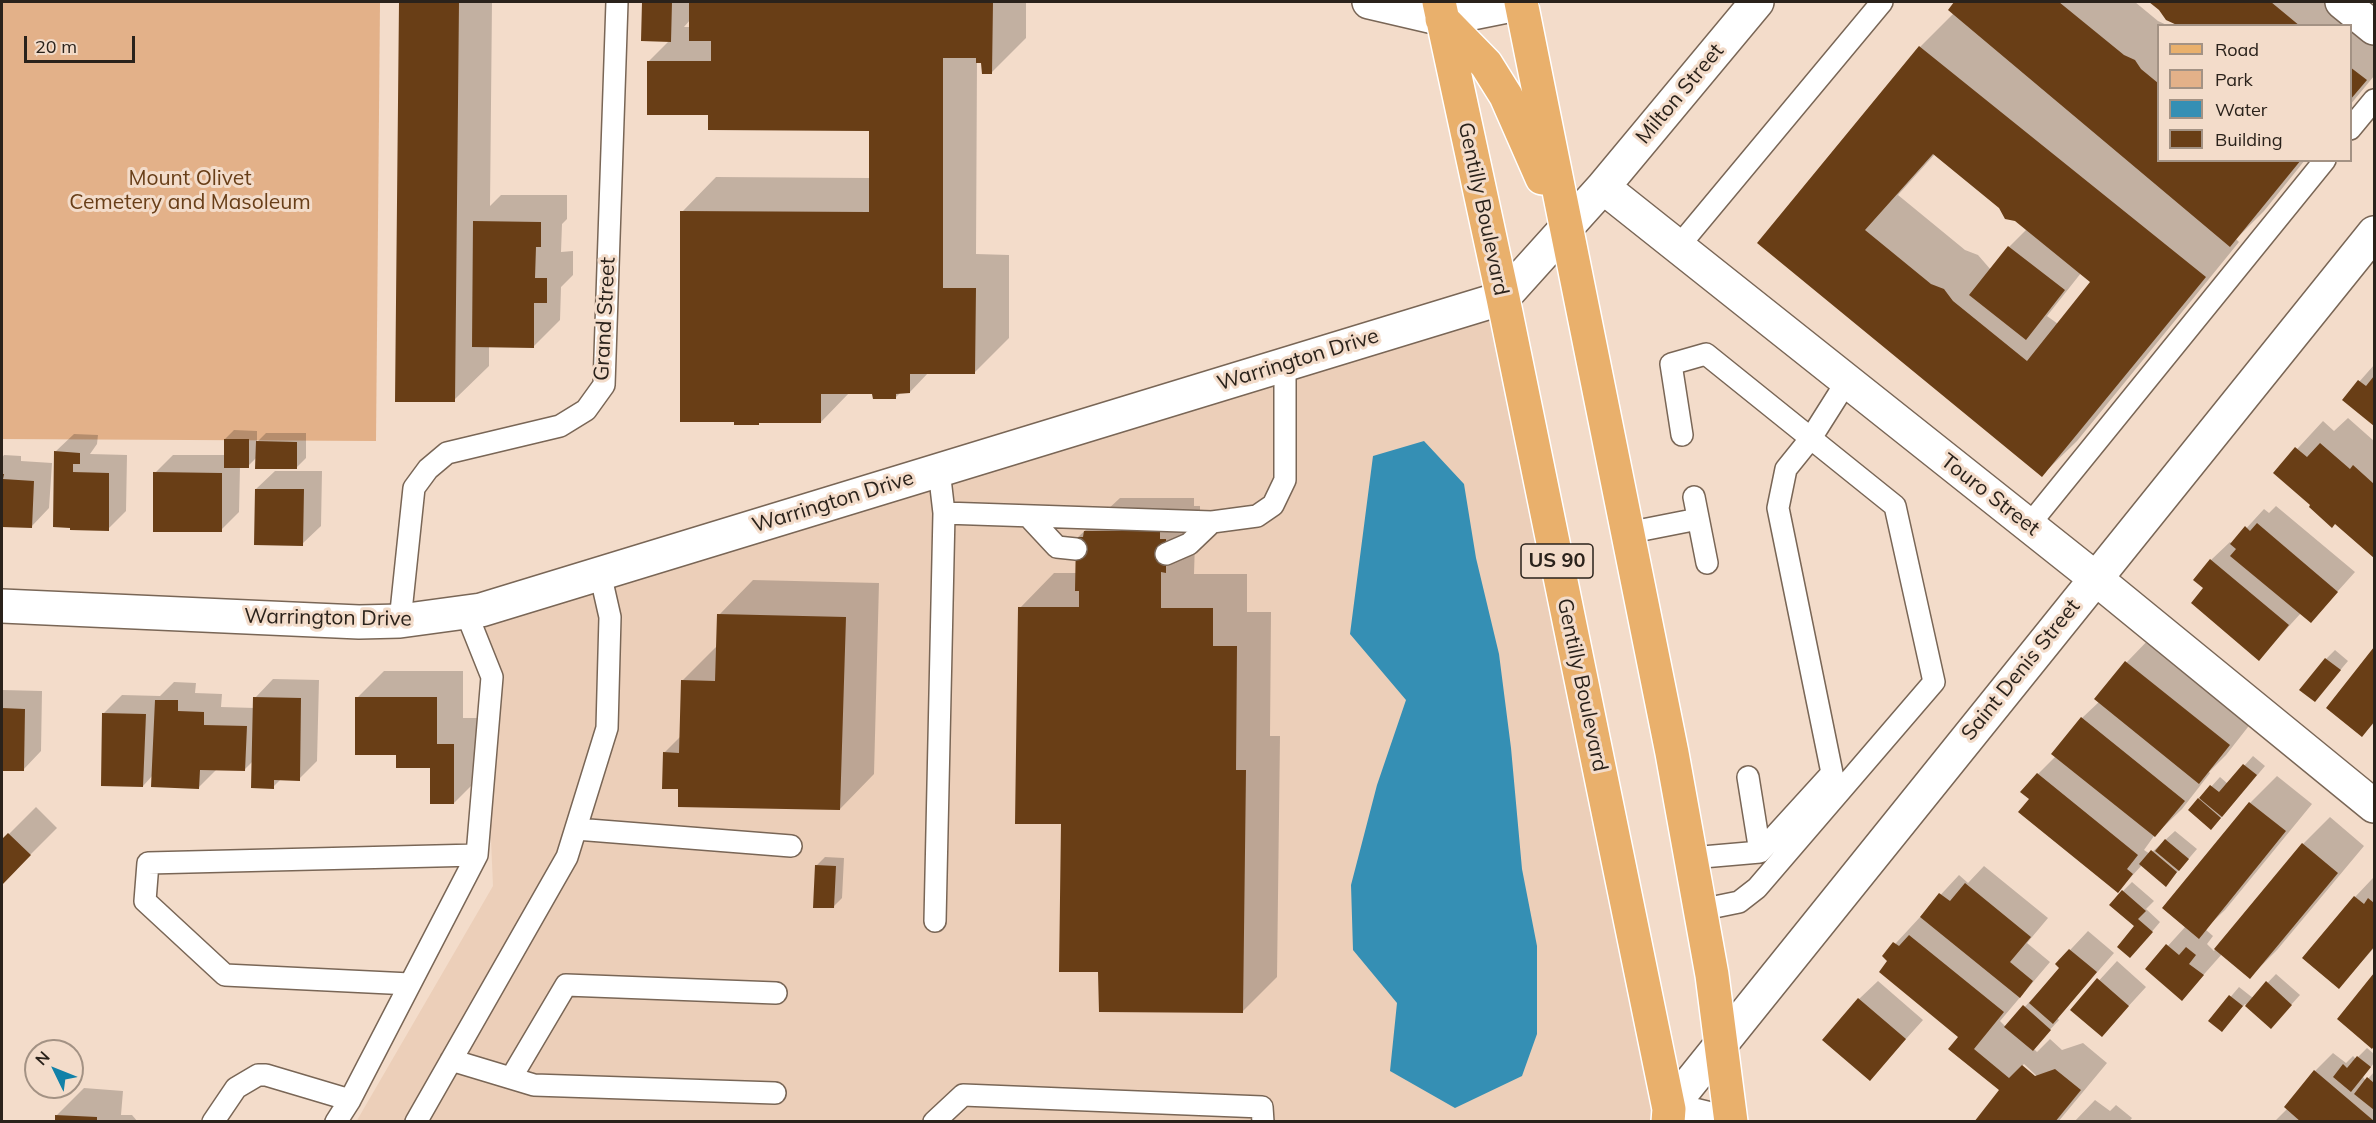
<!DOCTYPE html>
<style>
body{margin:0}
#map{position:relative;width:2376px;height:1123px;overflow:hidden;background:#f3dcca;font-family:Mulish,sans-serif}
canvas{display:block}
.frame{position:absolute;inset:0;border:3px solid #2a221b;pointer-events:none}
.legend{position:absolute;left:2157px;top:24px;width:195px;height:138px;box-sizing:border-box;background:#f3dcca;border:2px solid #a39284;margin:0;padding:8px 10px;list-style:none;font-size:18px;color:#2a221b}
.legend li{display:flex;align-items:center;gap:12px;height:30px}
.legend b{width:30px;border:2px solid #a39284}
.north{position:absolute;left:24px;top:1039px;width:60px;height:60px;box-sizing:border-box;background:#f3dcca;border:2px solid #a39284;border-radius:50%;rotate:313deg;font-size:16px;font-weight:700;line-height:24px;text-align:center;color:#2a221b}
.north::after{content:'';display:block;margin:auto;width:21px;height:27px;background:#1181a8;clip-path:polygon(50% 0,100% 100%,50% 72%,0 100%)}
.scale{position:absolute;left:24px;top:36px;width:111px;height:27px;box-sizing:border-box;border:3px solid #2a221b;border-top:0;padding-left:8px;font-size:18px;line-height:21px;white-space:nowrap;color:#2a221b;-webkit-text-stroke:4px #f3dcca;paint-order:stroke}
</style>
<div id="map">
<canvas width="2376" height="1123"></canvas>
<div class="frame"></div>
<ul class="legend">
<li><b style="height:8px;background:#e9b06c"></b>Road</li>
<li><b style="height:16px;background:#e3b189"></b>Park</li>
<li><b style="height:16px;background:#358fb4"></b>Water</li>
<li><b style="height:16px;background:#693e16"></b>Building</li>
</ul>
<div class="north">N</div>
<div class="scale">20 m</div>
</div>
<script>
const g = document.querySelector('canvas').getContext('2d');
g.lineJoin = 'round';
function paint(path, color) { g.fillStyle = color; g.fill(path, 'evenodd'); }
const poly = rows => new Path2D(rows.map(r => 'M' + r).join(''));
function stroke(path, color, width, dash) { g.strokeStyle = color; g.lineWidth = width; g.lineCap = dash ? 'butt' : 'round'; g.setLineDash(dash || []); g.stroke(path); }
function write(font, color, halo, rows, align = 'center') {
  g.font = font + ' Mulish,sans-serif'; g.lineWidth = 6; g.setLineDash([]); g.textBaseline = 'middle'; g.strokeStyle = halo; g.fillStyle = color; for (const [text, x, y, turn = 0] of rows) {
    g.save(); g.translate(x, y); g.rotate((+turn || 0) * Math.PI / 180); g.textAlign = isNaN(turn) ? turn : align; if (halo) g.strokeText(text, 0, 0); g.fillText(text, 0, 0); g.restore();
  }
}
const built = poly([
 [1503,298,1668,1121,356,1122,493,886,481,610]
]);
const green = poly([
 [2,2,380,2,376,441,2,439]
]);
const water = poly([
 [1424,441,1464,484,1476,558,1499,654,1511,748,1522,869,1537,946,1537,1034,1522,1076,1455,1108,1390,1071,1397,1003,1353,950,1351,885,1377,785,1406,700,1350,634,1373,456]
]);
const shadow = poly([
 [400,2,492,2,490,206,501,195,567,195,567,219,562,224,561,252,573,251,573,275,561,287,560,320,533,347,489,346,489,366,454,400,396,400],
 [643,2,1026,2,1026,38,992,72,983,61,977,61,976,254,1009,255,1009,338,975,372,929,372,910,392,901,392,895,398,874,392,850,392,821,422,760,422,682,212,716,177,870,178,870,130,710,113,649,61,670,40,643,40],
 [690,20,690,27,684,27],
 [1956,2,2135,2,2158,21,2169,26,2158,26,2158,160,2305,160,2264,211,2236,239,2239,242,2077,441,2042,475,1760,243,1920,47,1954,13,1950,10],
 [1935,154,2027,229,2009,247,1991,270,1978,255,1965,250,1898,195],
 [2081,273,2092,282,2058,324,2047,316],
 [2152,2,2347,2,2374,24,2374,76,2350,105,2350,26,2181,26],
 [2374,365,2374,424,2344,399],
 [2348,418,2374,441,2374,556,2275,473,2323,421,2334,431],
 [234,430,257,431,257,442,266,433,306,433,306,458,297,467,257,457,248,466,240,466,239,512,221,530,155,473,173,455,225,455,225,439],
 [74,434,98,435,97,444,90,454,127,455,126,511,108,529,55,452],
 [4,455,21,456,21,461,52,463,49,508,31,527,2,525,2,458],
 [275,471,322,471,321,526,302,544,256,489],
 [1120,498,1194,498,1194,506,1200,506,1200,537,1195,542,1194,574,1247,574,1247,612,1271,612,1270,736,1280,736,1277,977,1243,1011,1100,971,1062,822,1020,608,1054,573,1077,573,1077,538],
 [2276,506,2355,572,2311,621,2301,613,2259,659,2205,588,2195,580,2211,560,2230,542,2232,544,2264,509,2269,513],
 [753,580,879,583,874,774,840,809,680,787,664,753,681,736,682,681,717,646,719,615],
 [2153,635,2255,718,2226,755,2209,772,2210,773,2182,809,2154,836,2144,850,2150,854,2175,831,2197,849,2166,885,2142,865,2118,891,2031,799,2038,774,2056,756,2082,718,2100,701,2096,698,2127,662],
 [2335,650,2348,661,2315,700,2326,659],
 [2374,650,2374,723,2362,735,2328,707],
 [384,671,463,671,463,718,480,718,481,776,454,803,432,767,397,753,357,698],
 [273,679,319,680,317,761,299,779,281,779,273,787,253,761,244,770,217,769,198,788,153,775,143,786,104,713,122,695,160,696,174,682,196,683,195,693,222,694,221,707,255,708,255,698],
 [2,690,42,691,41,751,23,770,2,769],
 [2253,756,2265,766,2220,819,2190,810,2220,777,2228,784],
 [2277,776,2312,804,2225,910,2205,929,2213,936,2207,944,2214,951,2303,844,2330,817,2364,846,2277,950,2250,977,2222,954,2182,999,2147,969,2186,926,2164,908,2250,803],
 [36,807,57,828,2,883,2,841],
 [825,857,844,858,842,898,833,907,816,866],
 [1984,866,2048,918,2027,943,2050,962,2000,1021,2006,1027,2061,968,2057,964,2088,931,2114,953,2057,1018,2059,1020,2033,1048,2037,1052,2050,1039,2062,1050,2083,1043,2107,1063,2058,1122,1978,1122,2001,1090,1960,1037,1884,956,1959,875,1968,883],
 [2024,1064,2041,1080,2039,1083,2022,1066],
 [2373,878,2374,948,2339,987,2304,958,2355,897],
 [2132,882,2154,901,2146,909,2160,922,2139,947,2136,926,2123,891],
 [2117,961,2146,987,2102,1035,2072,1010],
 [2276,974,2300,995,2271,1027,2245,1004,2230,1021,2210,1021,2239,987,2253,998],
 [2374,976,2374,1044,2372,1047,2339,1019],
 [1878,981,1923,1020,1870,1079,1859,999],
 [2367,1048,2374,1054,2374,1063,2363,1077,2366,1081,2374,1072,2374,1122,2274,1122,2288,1108,2315,1071,2333,1053,2346,1063,2353,1056,2356,1059],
 [84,1088,123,1091,121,1115,132,1115,138,1122,56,1122,57,1115],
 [2095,1100,2110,1111,2116,1105,2132,1118,2129,1122,2074,1122]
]);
const building = poly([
 [399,2,459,2,455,402,395,402],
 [642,2,672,2,671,42,641,41],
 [689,2,993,2,992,74,982,74,981,63,976,63,976,58,943,58,943,288,976,288,975,374,910,374,910,393,896,394,896,399,873,399,872,394,821,394,821,423,759,423,759,425,734,425,734,422,680,422,680,211,869,212,869,131,708,130,708,115,647,115,647,61,711,61,711,41,689,41],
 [1954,2,2059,2,2124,55,2135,60,2141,69,2158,83,2158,160,2301,160,2230,247,1948,10],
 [2149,2,2271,2,2300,26,2179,26,2166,20,2159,10],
 [1919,46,2206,277,2042,477,1757,243],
 [1933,154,1999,208,2005,219,2015,221,2090,282,2027,361,1953,301,1944,289,1931,284,1865,230],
 [2350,67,2367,80,2350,100],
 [473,221,541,222,541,247,536,247,535,278,547,278,547,303,534,303,534,348,472,347],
 [2008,246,2065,290,2026,340,1969,295],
 [2374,376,2374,426,2342,400,2358,380,2366,386],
 [224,439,249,439,249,468,224,468],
 [256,441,297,442,297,469,255,469],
 [2320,443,2350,469,2353,465,2374,484,2374,558,2335,524,2332,528,2309,507,2310,505,2273,473,2295,447,2307,457],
 [54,451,80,453,80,464,73,464,73,472,109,473,109,531,70,530,70,528,53,527],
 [153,472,222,473,222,532,153,532],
 [2,474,4,474,3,479,34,481,32,528,2,527],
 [255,489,304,489,303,546,254,545],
 [2257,523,2338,592,2311,623,2230,556,2236,549,2230,544,2245,526,2250,531],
 [1084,531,1160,531,1160,539,1166,539,1166,573,1161,572,1161,608,1213,608,1213,646,1237,646,1236,770,1246,770,1243,1013,1099,1012,1098,972,1059,972,1061,824,1015,824,1018,607,1079,607,1079,591,1075,591,1076,537,1083,537],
 [2210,559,2289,625,2259,661,2191,603,2203,588,2193,580],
 [717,614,846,617,840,810,678,807,678,789,662,789,663,752,679,753,681,680,715,681],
 [2374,647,2374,722,2362,737,2326,708],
 [2325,658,2341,670,2315,702,2299,690],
 [2125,661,2230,745,2199,784,2094,699],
 [253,697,301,698,300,781,274,780,274,789,251,788],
 [355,697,437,697,437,744,454,744,454,804,430,804,430,768,396,768,396,755,355,755],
 [155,700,178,700,178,711,204,712,204,725,247,726,245,771,200,770,199,789,151,787],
 [2,708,25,709,24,771,2,771],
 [102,713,146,714,143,787,101,786],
 [2081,717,2185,801,2155,837,2051,754],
 [2243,764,2257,775,2222,817,2199,798,2210,785,2219,792],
 [2037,773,2138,855,2127,869,2133,874,2118,893,2018,812,2029,799,2020,792],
 [2198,798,2221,818,2211,830,2188,810],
 [2249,802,2286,831,2199,939,2162,908],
 [8,833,31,855,2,885,2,839],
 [2165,839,2189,859,2179,871,2155,851],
 [2302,843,2338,873,2250,979,2214,949],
 [2151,850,2177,872,2166,887,2139,864],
 [815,865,836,866,834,908,813,908],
 [1965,883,2031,937,2010,962,2033,981,2020,998,1920,917,1939,893,1950,901],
 [2122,890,2146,911,2138,919,2153,932,2130,958,2117,947,2134,926,2109,905],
 [2354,896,2364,904,2368,898,2374,903,2374,947,2339,989,2302,958],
 [1909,935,2004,1012,1974,1049,2009,1078,2022,1065,2035,1076,2055,1069,2081,1090,2055,1122,1974,1122,1999,1090,1948,1049,1958,1037,1879,972,1887,961,1882,956,1893,942,1899,946],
 [2166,944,2179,955,2186,947,2196,955,2189,964,2204,975,2182,1001,2145,969],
 [2069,949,2097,972,2053,1024,2029,1003,2059,968,2055,964],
 [2374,973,2374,1046,2372,1049,2337,1019],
 [2097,978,2129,1006,2102,1037,2070,1010],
 [2266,981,2292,1005,2271,1029,2245,1006],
 [2229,995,2243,1006,2222,1032,2208,1021],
 [1858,998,1906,1039,1870,1081,1822,1040],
 [2023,1005,2051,1030,2033,1051,2004,1027],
 [2357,1056,2371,1067,2351,1092,2333,1077,2343,1064,2347,1068],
 [2314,1070,2374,1121,2374,1122,2301,1122,2284,1107],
 [2367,1077,2374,1083,2374,1110,2354,1094],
 [55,1115,97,1117,97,1122,55,1122]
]);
const service = poly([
 [2350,129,2374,100],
 [1678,247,1882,2],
 [1682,435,1671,364,1706,354,1895,506,1934,682,1757,888,1739,902,1700,910],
 [1694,497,1707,563],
 [944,513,1212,522,1257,516,1273,505,1285,480,1285,364],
 [1029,517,1057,547,1076,549],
 [2029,525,2325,160],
 [1627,533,1698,519],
 [1166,554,1189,544,1212,522],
 [400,621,414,488,428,469,447,453,560,426,586,410,604,385,617,2],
 [1748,777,1760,852],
 [576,829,791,846],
 [1691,858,1760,852,1832,773,1778,508,1786,469,1811,438,1847,381],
 [935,921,944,513,939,470],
 [410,984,225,975,145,901,148,863,477,855],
 [451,1060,534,1085,775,1093],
 [511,1078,566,985,776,993],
 [213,1122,236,1088,258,1075,266,1075,350,1100],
 [336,1122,350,1100,477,855,492,677,466,612],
 [416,1122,567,857,607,728,610,617,600,573],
 [934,1122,963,1095,1262,1107,1263,1122]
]);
const minor = poly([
 [1369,2,1442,19,1522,3],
 [2342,2,2374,28],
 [1603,187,2095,578,2374,806],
 [2,606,359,622,400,621,481,610,1503,298,1603,187,1757,2],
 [1723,1122,1669,1109,2374,233]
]);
const primary = poly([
 [1439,2,1503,298,1669,1109,1668,1122],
 [1521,2,1672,753,1712,975,1731,1122],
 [1442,19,1486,64,1506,96,1542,178]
]);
const shields = [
 [1557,561,72]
];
const shieldNames = [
 ["US 90",1557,561]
];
const streetNames = [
 ["Milton Street",1680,94,-50],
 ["Gentilly Boulevard",1483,209,78],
 ["Grand Street",605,319,-87],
 ["Warrington Drive",1298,360,-17],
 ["Touro Street",1990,495,38],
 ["Warrington Drive",833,502,-17],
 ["Warrington Drive",328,618,1],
 ["Saint Denis Street",2021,670,-51],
 ["Gentilly Boulevard",1582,685,78]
];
const parkNames = [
 ["Mount Olivet",190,179],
 ["Cemetery and Masoleum",190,203]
];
paint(built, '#eccfb9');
paint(green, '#e3b189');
paint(water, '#358fb4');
paint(shadow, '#0003');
paint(building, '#693e16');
stroke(service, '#796656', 24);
stroke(minor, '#796656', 36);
stroke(primary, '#fff', 36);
stroke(service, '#fff', 21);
stroke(minor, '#fff', 33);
stroke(primary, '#e9b06c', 33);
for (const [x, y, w] of shields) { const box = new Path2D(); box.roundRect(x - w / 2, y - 17, w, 34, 4.5); g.fillStyle = '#f3dcca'; g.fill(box); stroke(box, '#2a221b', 1.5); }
write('bold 20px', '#2a221b', null, shieldNames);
write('21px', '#2a221b', '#f3dcca', streetNames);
write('21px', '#683e18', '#f3dcca', parkNames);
</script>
